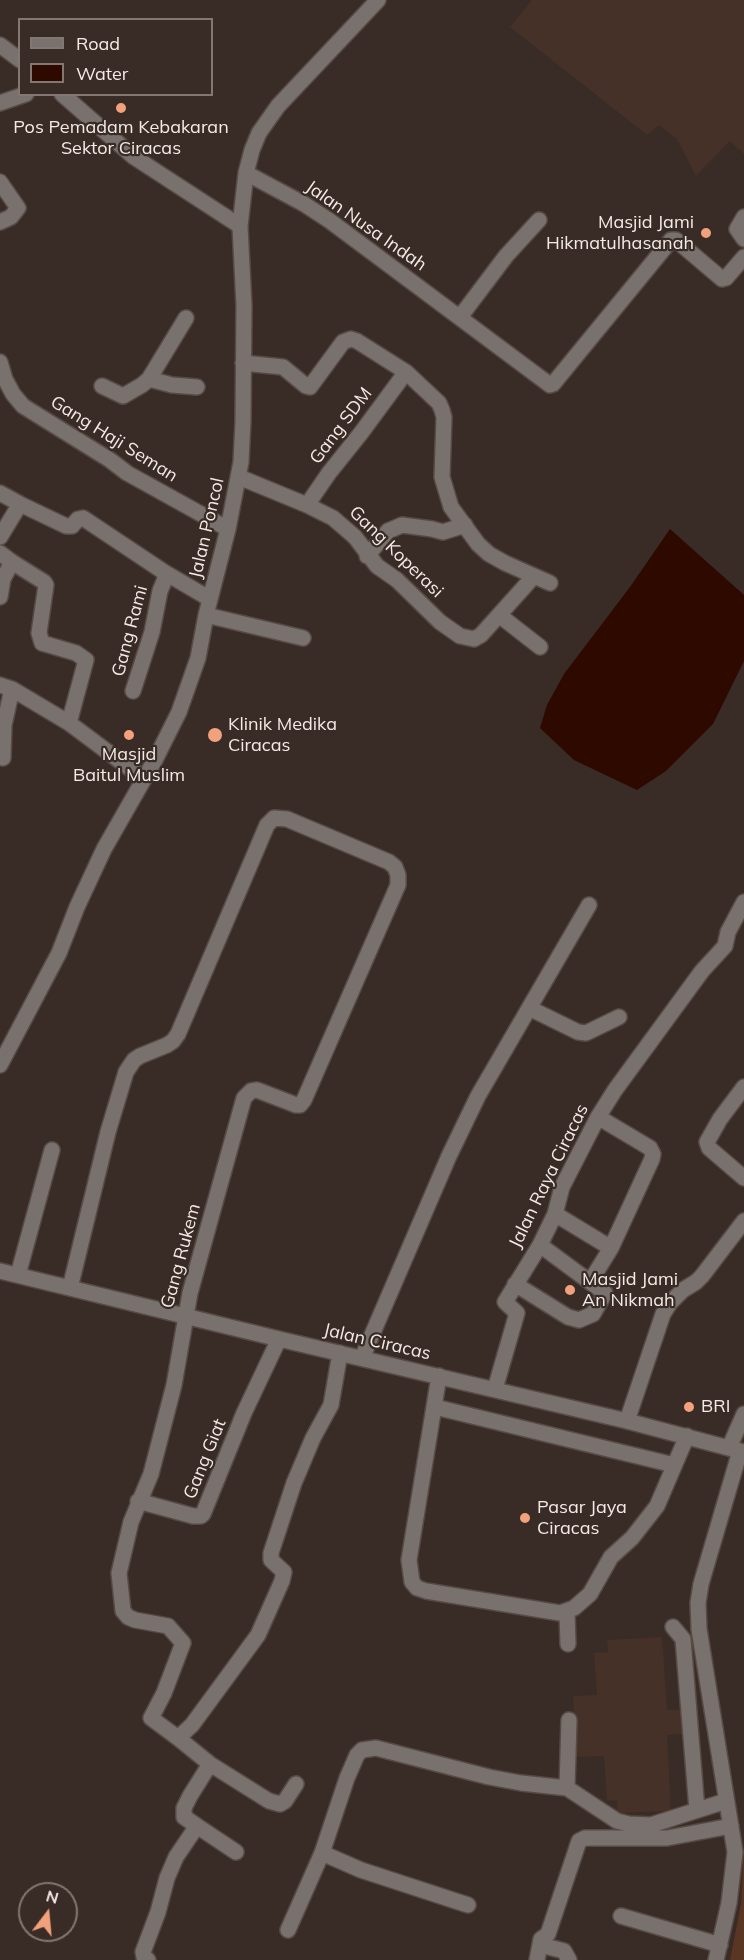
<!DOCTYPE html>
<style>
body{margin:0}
#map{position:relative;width:744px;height:1960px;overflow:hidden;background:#392b25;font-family:Mulish,sans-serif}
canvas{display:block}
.legend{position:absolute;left:18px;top:18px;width:195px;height:78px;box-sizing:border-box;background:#392b25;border:2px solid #837772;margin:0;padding:8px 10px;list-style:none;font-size:18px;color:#f3eae6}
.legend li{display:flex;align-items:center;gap:12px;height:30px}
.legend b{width:30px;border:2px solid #837772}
.north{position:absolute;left:18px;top:1882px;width:60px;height:60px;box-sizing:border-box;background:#392b25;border:2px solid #837772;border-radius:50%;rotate:16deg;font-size:16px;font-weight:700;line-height:24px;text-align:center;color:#f3eae6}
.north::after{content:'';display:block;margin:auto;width:21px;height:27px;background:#f1a17b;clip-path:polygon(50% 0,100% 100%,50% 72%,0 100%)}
</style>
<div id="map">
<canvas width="744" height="1960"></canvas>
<ul class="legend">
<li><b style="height:8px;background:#78716e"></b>Road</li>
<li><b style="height:16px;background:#2e0900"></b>Water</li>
</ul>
<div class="north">N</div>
</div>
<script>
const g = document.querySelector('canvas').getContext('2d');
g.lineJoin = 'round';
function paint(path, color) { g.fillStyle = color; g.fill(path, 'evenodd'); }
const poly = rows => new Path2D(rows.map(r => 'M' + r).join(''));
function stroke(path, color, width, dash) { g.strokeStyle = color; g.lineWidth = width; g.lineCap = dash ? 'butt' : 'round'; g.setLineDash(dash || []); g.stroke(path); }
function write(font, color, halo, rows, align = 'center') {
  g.font = font + ' Mulish,sans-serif'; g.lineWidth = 4.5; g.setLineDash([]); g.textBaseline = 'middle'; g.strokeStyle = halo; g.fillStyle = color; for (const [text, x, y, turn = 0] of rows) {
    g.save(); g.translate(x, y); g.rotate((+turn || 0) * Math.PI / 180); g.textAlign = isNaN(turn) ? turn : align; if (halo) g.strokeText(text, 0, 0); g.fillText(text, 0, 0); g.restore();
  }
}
const built = poly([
 [532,0,744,0,744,154,730,141,696,176,677,139,659,125,647,135,510,27],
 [662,1637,667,1710,687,1709,688,1734,667,1735,671,1811,618,1813,617,1800,607,1801,604,1756,576,1757,573,1696,597,1695,594,1653,608,1652,607,1640]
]);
const green = poly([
 [744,1850,744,1960,730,1960,741,1904]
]);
const water = poly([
 [670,529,744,595,744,661,713,724,666,771,637,790,574,760,540,728,547,705,564,674,630,587]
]);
const minor = poly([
 [0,45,20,60],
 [62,94,134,157,240,226],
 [0,103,26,94],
 [246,173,304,204,330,221,550,385,553,384,671,240,676,240,722,279,726,278,744,257],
 [0,182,18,208,11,217,0,222],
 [744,217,737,229,744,239],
 [460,317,506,256,539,220],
 [0,362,5,379,13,394,23,406,110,460,127,473,228,529],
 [243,363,283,367,306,386,310,387,343,342,351,339,357,341,406,372,439,403,442,410,444,417,442,477,451,507,478,544,489,554,505,563,550,583],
 [149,379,172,385,197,387],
 [102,386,123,396,142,385,149,379,186,318],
 [239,477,307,505,333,518,355,537,377,566,397,580,440,622,460,636,474,639,481,635,499,615,540,647],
 [0,493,20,504,0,537],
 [20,504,66,526,72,526,78,519,83,518,164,572,210,599],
 [307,505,329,473,361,433,406,372],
 [0,553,12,562,3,579,0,597],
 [367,556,388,531,402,525,432,529,443,532,465,525],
 [12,562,44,582,46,585,39,633,42,643,76,653,86,660,69,723],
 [206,615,303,638],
 [499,615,534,576],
 [0,685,12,689,69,723,144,779],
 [133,691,152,632,160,591,165,579,164,572],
 [3,758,4,725,12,689],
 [529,1008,578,1032,586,1033,619,1017],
 [0,1065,59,953,77,907,104,849,156,758,179,712,198,658,206,615,228,529,241,462,243,421,244,306,240,226,246,173,252,150,259,133,278,106,378,0],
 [744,1087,720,1119,707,1142,709,1148,744,1178],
 [598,1117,650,1148,653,1154,652,1159,611,1248],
 [540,1245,590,1282],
 [0,1271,279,1339,627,1421,744,1452],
 [18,1275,52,1150],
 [515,1284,568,1317,579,1320,593,1314,605,1293,590,1282,611,1248,555,1214],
 [70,1288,108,1132,126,1072,134,1060,140,1056,167,1045,173,1041,178,1034,267,825,274,818,287,819,389,862,395,867,398,875,398,885,304,1100,300,1105,296,1105,257,1090,251,1091,244,1098,190,1293,174,1385,151,1474,131,1522,119,1573,123,1611,128,1617,135,1620,168,1626,183,1643,164,1693,151,1718,178,1738],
 [362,1358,449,1156,478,1096,589,905],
 [439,1376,409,1560,412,1582,417,1588,426,1591,560,1613,574,1608,590,1594,611,1557,632,1538,657,1506,687,1436],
 [495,1389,517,1313,505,1302,540,1245,555,1214,562,1187,598,1117,615,1090,702,971,725,946,728,932,744,902],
 [435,1407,674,1465],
 [627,1421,663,1314,670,1303,683,1290,696,1282,702,1276,744,1221],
 [729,1448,744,1414],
 [138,1501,193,1516,201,1516,203,1514,244,1413,279,1339],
 [567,1612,568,1644],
 [673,1627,683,1639,697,1810],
 [296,1784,285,1801,280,1804,269,1801,210,1764,178,1738,192,1725,258,1635,282,1581,284,1572,271,1560,271,1553,294,1483,313,1438,331,1405,340,1353],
 [567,1788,569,1720],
 [197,1826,236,1852],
 [322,1853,361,1870,468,1905],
 [621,1916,720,1945],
 [288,1930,322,1853,347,1778,357,1755,362,1750,376,1748,489,1777,521,1783,567,1788,617,1821,629,1824,651,1825,726,1801],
 [541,1945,564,1951,569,1960],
 [148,1960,144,1957,143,1952,158,1912,167,1878,176,1857,197,1826,184,1817,184,1808,190,1796,210,1764],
 [537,1960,541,1939,548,1934,579,1841,585,1838,667,1838,731,1826],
 [716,1960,729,1903,735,1852,699,1629,698,1603,701,1584,740,1451]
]);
const markers = [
 [121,108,6,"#f1a17b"],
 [706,233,6,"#f1a17b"],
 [129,735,6,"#f1a17b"],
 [215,735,8,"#f1a17b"],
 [570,1290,6,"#f1a17b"],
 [689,1407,6,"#f1a17b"],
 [525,1518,6,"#f1a17b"]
];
const poiNames = [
 ["Pos Pemadam Kebakaran",121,128,"center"],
 ["Sektor Ciracas",121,149,"center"],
 ["Masjid Jami",694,223,"right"],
 ["Hikmatulhasanah",694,244,"right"],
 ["Klinik Medika",228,725],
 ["Ciracas",228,746],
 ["Masjid",129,755,"center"],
 ["Baitul Muslim",129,776,"center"],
 ["Masjid Jami",582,1280],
 ["An Nikmah",582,1301],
 ["BRI",701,1407],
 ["Pasar Jaya",537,1508],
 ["Ciracas",537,1529]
];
const streetNames = [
 ["Jalan Nusa Indah",366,226,35],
 ["Gang SDM",341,426,-53],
 ["Gang Haji Seman",114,439,32],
 ["Jalan Poncol",207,528,-77],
 ["Gang Koperasi",396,552,44],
 ["Gang Rami",130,631,-75],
 ["Jalan Raya Ciracas",549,1176,-64],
 ["Gang Rukem",181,1256,-75],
 ["Jalan Ciracas",377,1342,13],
 ["Gang Giat",205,1459,-68]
];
paint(built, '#453128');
paint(green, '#593524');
paint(water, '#2e0900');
stroke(minor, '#574a44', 18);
stroke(minor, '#78716e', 15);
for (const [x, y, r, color] of markers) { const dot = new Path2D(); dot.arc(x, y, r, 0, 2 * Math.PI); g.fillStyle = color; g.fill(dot); stroke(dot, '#392b25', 2); }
write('18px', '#f3eae6', '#392b25', poiNames, 'left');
write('18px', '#f3eae6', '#392b25', streetNames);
</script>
